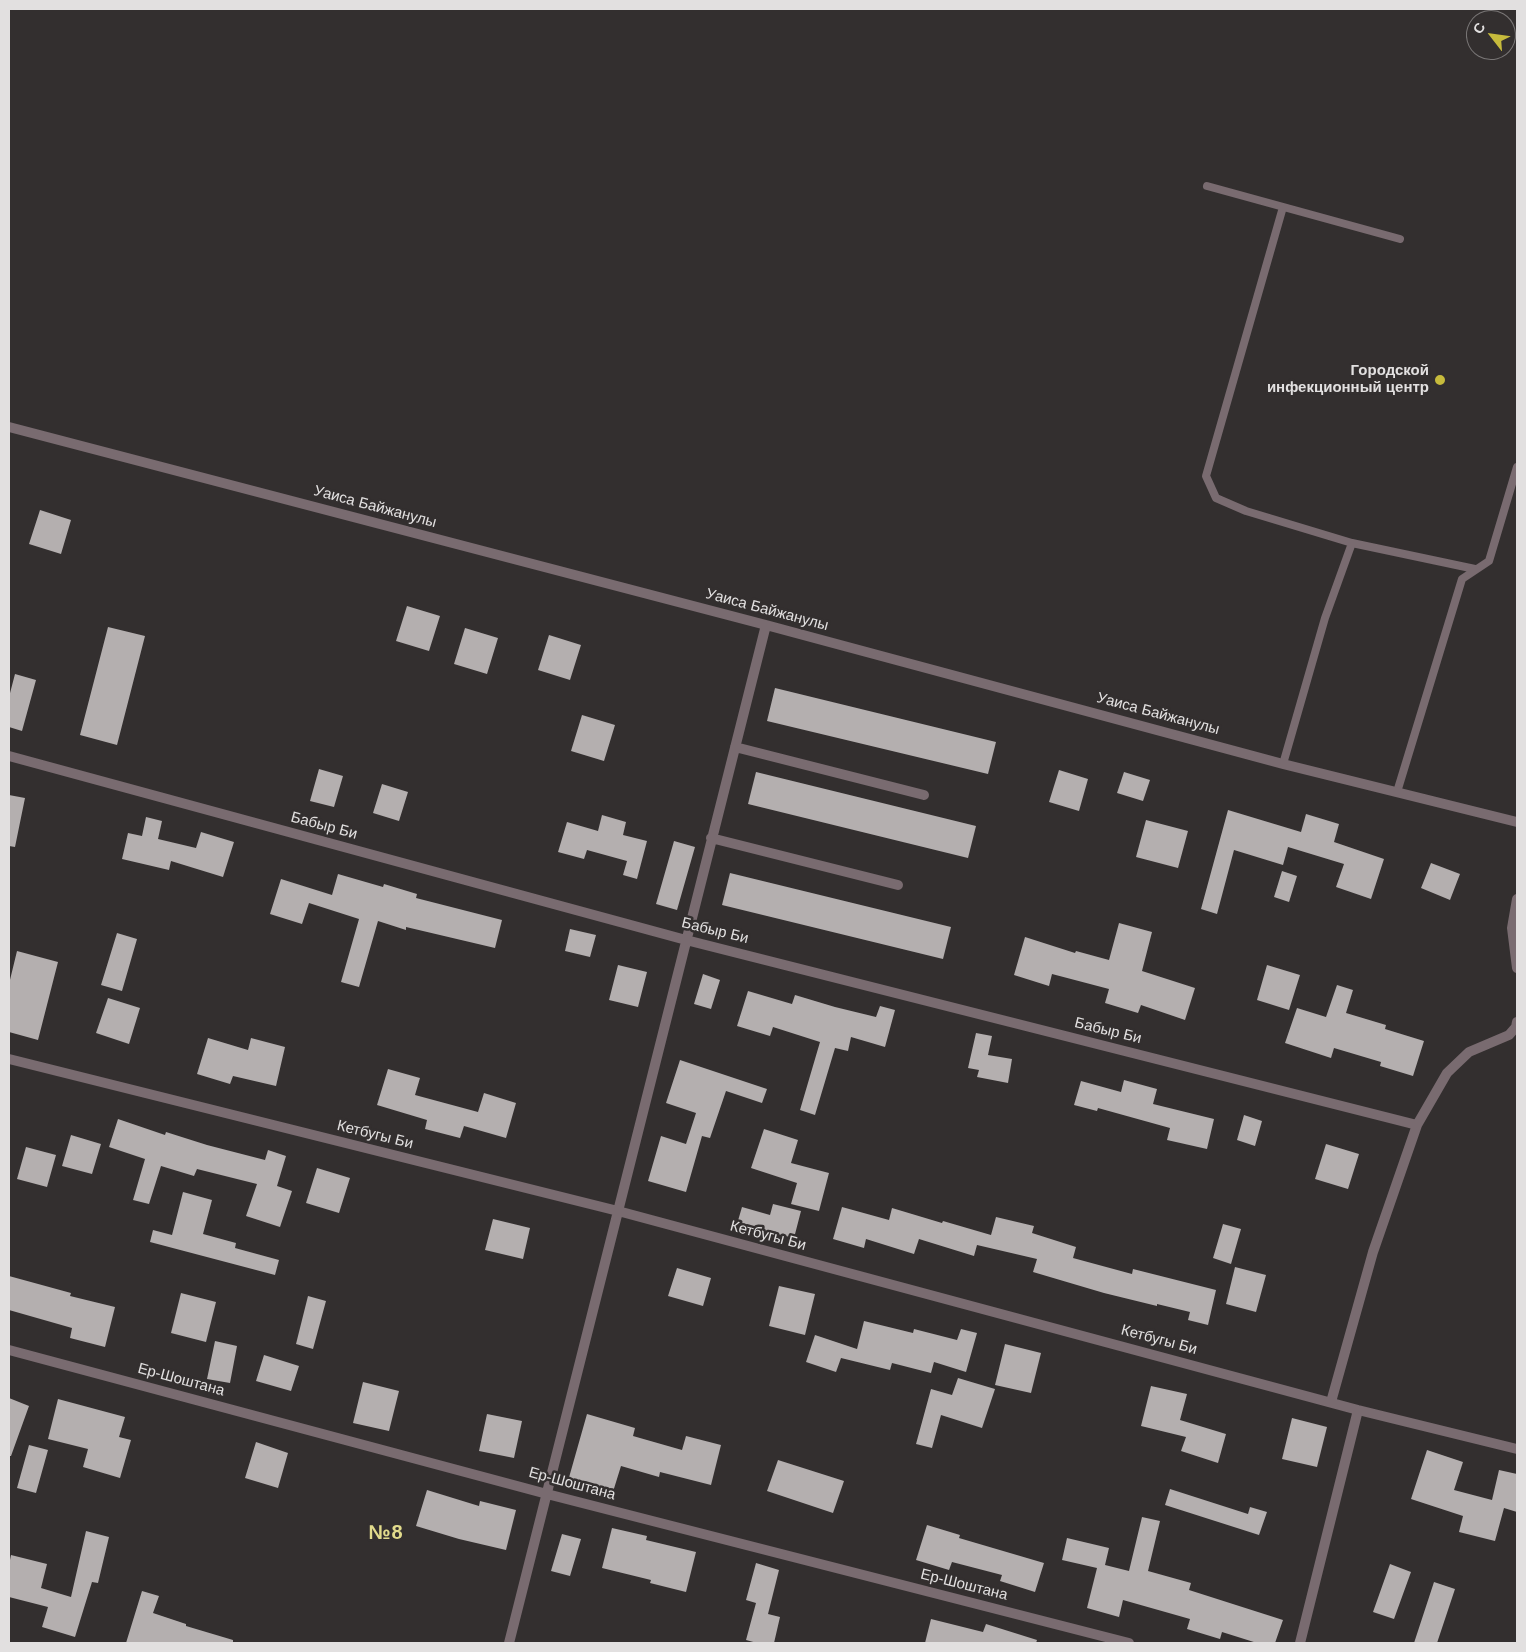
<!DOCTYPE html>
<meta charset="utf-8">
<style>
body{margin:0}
#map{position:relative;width:1526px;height:1652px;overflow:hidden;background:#332f2f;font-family:Helvetica,sans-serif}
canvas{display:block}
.frame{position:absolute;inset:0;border:10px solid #e2e0e0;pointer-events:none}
.north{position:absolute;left:1466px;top:10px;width:50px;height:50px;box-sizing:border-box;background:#332f2f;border:1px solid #797676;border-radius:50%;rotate:300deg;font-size:14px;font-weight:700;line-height:20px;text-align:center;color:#e2e0e0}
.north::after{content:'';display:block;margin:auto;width:18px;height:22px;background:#c7bb3c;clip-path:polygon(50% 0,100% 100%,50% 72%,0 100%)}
</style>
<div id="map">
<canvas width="1526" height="1652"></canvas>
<div class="frame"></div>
<div class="north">С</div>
</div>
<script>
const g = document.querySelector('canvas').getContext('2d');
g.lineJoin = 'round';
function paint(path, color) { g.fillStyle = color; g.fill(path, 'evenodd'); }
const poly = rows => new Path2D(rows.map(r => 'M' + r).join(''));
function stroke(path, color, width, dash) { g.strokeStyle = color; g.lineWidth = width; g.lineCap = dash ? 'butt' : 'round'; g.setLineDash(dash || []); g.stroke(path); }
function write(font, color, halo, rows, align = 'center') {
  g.font = font + ' Helvetica,sans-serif'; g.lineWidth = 5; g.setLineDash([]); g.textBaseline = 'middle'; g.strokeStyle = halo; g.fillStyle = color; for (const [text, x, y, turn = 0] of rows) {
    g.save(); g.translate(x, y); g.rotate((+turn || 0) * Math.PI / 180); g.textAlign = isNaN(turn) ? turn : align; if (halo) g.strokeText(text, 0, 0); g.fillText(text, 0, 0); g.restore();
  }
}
const building = poly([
 [40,510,71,520,61,554,29,544],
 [407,606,440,616,429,651,396,641],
 [108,627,145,636,117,745,80,735],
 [465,628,498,638,487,674,454,664],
 [549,635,581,645,570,680,538,670],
 [15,674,36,680,22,731,9,727,9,697],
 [775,688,996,742,988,774,767,721],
 [582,715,615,725,604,761,571,751],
 [319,769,343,776,334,807,310,801],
 [1059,770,1088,779,1079,811,1049,802],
 [756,772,976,826,968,858,748,804],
 [1124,772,1150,780,1143,801,1117,793],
 [382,784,408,792,399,821,373,813],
 [9,795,25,798,15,847,9,846],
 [1228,810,1301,832,1306,814,1339,824,1334,842,1384,859,1371,899,1336,887,1344,864,1288,847,1283,865,1234,850,1217,914,1201,909],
 [602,815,626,822,623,835,647,841,637,879,623,875,627,861,587,850,584,859,558,852,567,822,598,831],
 [146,817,162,821,158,839,196,848,201,832,234,842,223,877,171,861,169,870,122,859,128,833,142,836],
 [1146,820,1188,831,1178,868,1136,857],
 [674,841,695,847,677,910,656,904],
 [1431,863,1460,874,1450,900,1421,888],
 [1282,871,1297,876,1289,902,1274,897],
 [730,873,951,927,943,959,722,905],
 [338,874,383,887,384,884,417,894,416,898,502,920,495,948,406,927,406,930,378,921,359,987,341,982,359,919,309,903,302,924,270,914,281,879,332,895],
 [1119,923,1152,932,1142,971,1195,988,1185,1020,1141,1005,1138,1013,1105,1003,1109,989,1052,974,1049,986,1014,975,1025,937,1075,953,1076,951,1109,960],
 [570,929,596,935,590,957,565,951],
 [117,933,137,939,122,991,101,985],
 [17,951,58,962,38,1040,9,1032,9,984],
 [618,965,647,972,638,1007,609,1000],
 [1267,965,1300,975,1289,1010,1257,1000],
 [703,974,720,980,711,1009,694,1004],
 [1337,985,1353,990,1346,1013,1386,1025,1385,1029,1424,1041,1413,1076,1380,1066,1381,1062,1334,1048,1331,1058,1285,1043,1297,1008,1326,1017],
 [748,991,792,1004,795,995,835,1007,876,1017,880,1006,895,1010,885,1047,851,1037,848,1051,835,1048,815,1115,800,1110,820,1042,773,1027,770,1036,737,1026],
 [108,998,140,1008,129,1044,96,1033],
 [976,1033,992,1036,988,1055,1012,1059,1008,1083,977,1077,979,1070,968,1068],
 [208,1038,248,1050,251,1038,285,1047,276,1086,233,1076,230,1084,197,1074],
 [680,1060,767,1089,762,1103,726,1091,710,1138,702,1136,686,1192,648,1181,661,1136,686,1144,696,1113,666,1103],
 [388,1069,420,1078,415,1095,478,1112,484,1093,516,1103,506,1138,464,1126,460,1138,425,1129,427,1120,377,1105],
 [1124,1080,1157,1089,1153,1104,1214,1119,1207,1149,1167,1140,1170,1128,1098,1108,1097,1111,1074,1105,1081,1081,1121,1092],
 [1244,1115,1262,1121,1255,1146,1237,1140],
 [118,1119,165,1135,166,1132,207,1145,265,1160,268,1150,286,1156,277,1186,292,1191,280,1227,246,1216,257,1184,197,1169,194,1176,161,1166,149,1204,133,1200,145,1159,109,1147],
 [764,1129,798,1140,791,1163,829,1173,819,1211,791,1204,797,1183,751,1168],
 [71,1135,101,1144,92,1174,62,1166],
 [1326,1144,1359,1154,1348,1189,1315,1179],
 [26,1147,56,1155,47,1187,17,1179],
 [317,1168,350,1178,339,1213,306,1203],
 [183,1192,212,1200,203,1234,236,1243,235,1248,279,1260,275,1275,150,1242,153,1230,172,1235],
 [773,1204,801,1211,794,1238,737,1224,742,1207,770,1215],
 [842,1207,889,1220,892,1208,942,1223,943,1221,991,1235,996,1217,1034,1226,1032,1233,1076,1247,1073,1258,1132,1274,1133,1269,1216,1290,1208,1325,1188,1320,1190,1312,1157,1304,1157,1306,1104,1293,1033,1272,1037,1259,977,1245,974,1256,919,1239,914,1254,866,1239,864,1248,833,1239],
 [493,1219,530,1228,523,1259,485,1250],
 [1223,1224,1241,1229,1231,1264,1213,1258],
 [1235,1267,1266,1275,1256,1312,1226,1304],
 [677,1268,711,1278,703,1306,668,1296],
 [9,1276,71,1293,70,1296,115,1307,105,1347,70,1338,72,1328,9,1310],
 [779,1286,815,1294,805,1335,769,1326],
 [181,1293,216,1302,206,1342,171,1333],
 [308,1296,326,1301,313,1349,296,1344],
 [864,1321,913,1333,914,1329,957,1340,961,1329,977,1333,966,1372,934,1362,931,1373,892,1363,890,1370,841,1358,836,1372,806,1362,815,1335,857,1349],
 [215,1341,237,1346,230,1383,207,1379],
 [1005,1344,1041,1353,1031,1393,995,1385],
 [264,1355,299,1366,291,1391,256,1381],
 [958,1378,995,1389,982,1428,941,1415,932,1448,916,1444,931,1389,952,1395],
 [363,1382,399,1391,389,1431,353,1423],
 [1151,1386,1187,1394,1180,1420,1226,1434,1218,1463,1181,1451,1186,1437,1141,1426],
 [9,1398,29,1406,11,1456,9,1456],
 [58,1399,125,1417,119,1437,131,1440,120,1478,83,1467,88,1449,48,1439],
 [487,1414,522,1421,514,1458,479,1451],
 [587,1414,635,1428,633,1436,682,1450,686,1436,721,1445,711,1485,660,1472,659,1477,621,1466,612,1495,568,1481],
 [1292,1418,1327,1427,1317,1467,1282,1459],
 [256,1442,288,1453,278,1488,245,1478],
 [29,1445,48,1450,36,1493,17,1488],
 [1427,1450,1463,1462,1454,1490,1492,1500,1499,1470,1517,1474,1517,1512,1504,1508,1495,1541,1459,1532,1463,1516,1411,1499],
 [778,1460,844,1481,833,1513,767,1491],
 [1170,1489,1248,1514,1250,1507,1267,1512,1259,1535,1165,1505],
 [427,1490,479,1506,480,1501,516,1510,506,1550,459,1539,416,1526],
 [1142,1517,1160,1521,1148,1571,1191,1583,1189,1590,1283,1620,1275,1643,1257,1643,1222,1632,1220,1639,1187,1629,1190,1619,1123,1600,1119,1617,1087,1608,1097,1568,1062,1560,1067,1538,1109,1548,1105,1565,1129,1571],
 [927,1525,960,1535,959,1538,1044,1563,1035,1592,1000,1581,1002,1575,952,1562,949,1570,916,1560],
 [612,1528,647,1536,646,1540,696,1552,686,1592,650,1583,651,1580,602,1568],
 [86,1531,109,1537,98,1583,92,1582,75,1637,42,1627,48,1607,9,1597,9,1565,11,1555,47,1564,41,1588,71,1597],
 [562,1534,581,1539,570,1576,551,1571],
 [756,1563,779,1570,768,1614,780,1617,774,1643,757,1643,746,1640,756,1603,746,1600],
 [1390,1564,1411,1572,1394,1619,1373,1612],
 [1434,1582,1455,1589,1437,1643,1414,1643],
 [142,1591,159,1596,153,1613,186,1624,186,1626,233,1640,233,1643,126,1643],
 [931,1619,983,1632,986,1624,1037,1640,1036,1643,925,1643]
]);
const service = poly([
 [1207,186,1400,239],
 [1283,207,1206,476,1216,498,1246,511,1352,543],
 [1283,764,1325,618,1352,543,1475,569],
 [1397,792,1462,579,1489,561,1517,467]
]);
const minor = poly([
 [9,427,766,625,1283,764,1517,822],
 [735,747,924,795],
 [9,756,686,940,1417,1125],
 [711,838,898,885],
 [1517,899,1512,928,1517,968],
 [9,1059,618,1211,1358,1410,1517,1449],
 [9,1350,547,1494,1129,1643],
 [1331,1402,1373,1252,1417,1125,1447,1073,1469,1052,1509,1035,1516,1027,1517,1022],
 [509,1643,766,625],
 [1300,1643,1358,1410]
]);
const markers = [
 [1440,380,6,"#c7bb3c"]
];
const poiNames = [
 ["Городской",1429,371],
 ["инфекционный центр",1429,388]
];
const streetNames = [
 ["Уаиса Байжанулы",375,507,15],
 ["Уаиса Байжанулы",767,610,15],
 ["Уаиса Байжанулы",1158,714,15],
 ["Бабыр Би",324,826,15],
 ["Бабыр Би",715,931,14],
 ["Бабыр Би",1108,1031,14],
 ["Кетбугы Би",375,1135,14],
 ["Кетбугы Би",768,1236,15],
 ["Кетбугы Би",1159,1340,15],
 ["Ер-Шоштана",181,1380,15],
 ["Ер-Шоштана",572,1484,15],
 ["Ер-Шоштана",964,1585,14]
];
const districtNames = [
 ["№8",386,1533]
];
paint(building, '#b4afaf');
stroke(service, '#796b70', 8);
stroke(minor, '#796b70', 10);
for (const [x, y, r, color] of markers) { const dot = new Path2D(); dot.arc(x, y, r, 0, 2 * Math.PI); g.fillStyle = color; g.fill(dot); stroke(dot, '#332f2f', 2); }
write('bold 15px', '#e2e0e0', '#332f2f', poiNames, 'right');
write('15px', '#e2e0e0', '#332f2f', streetNames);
g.letterSpacing = '1px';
write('bold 20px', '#e2db8c', '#332f2f', districtNames);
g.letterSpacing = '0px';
</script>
